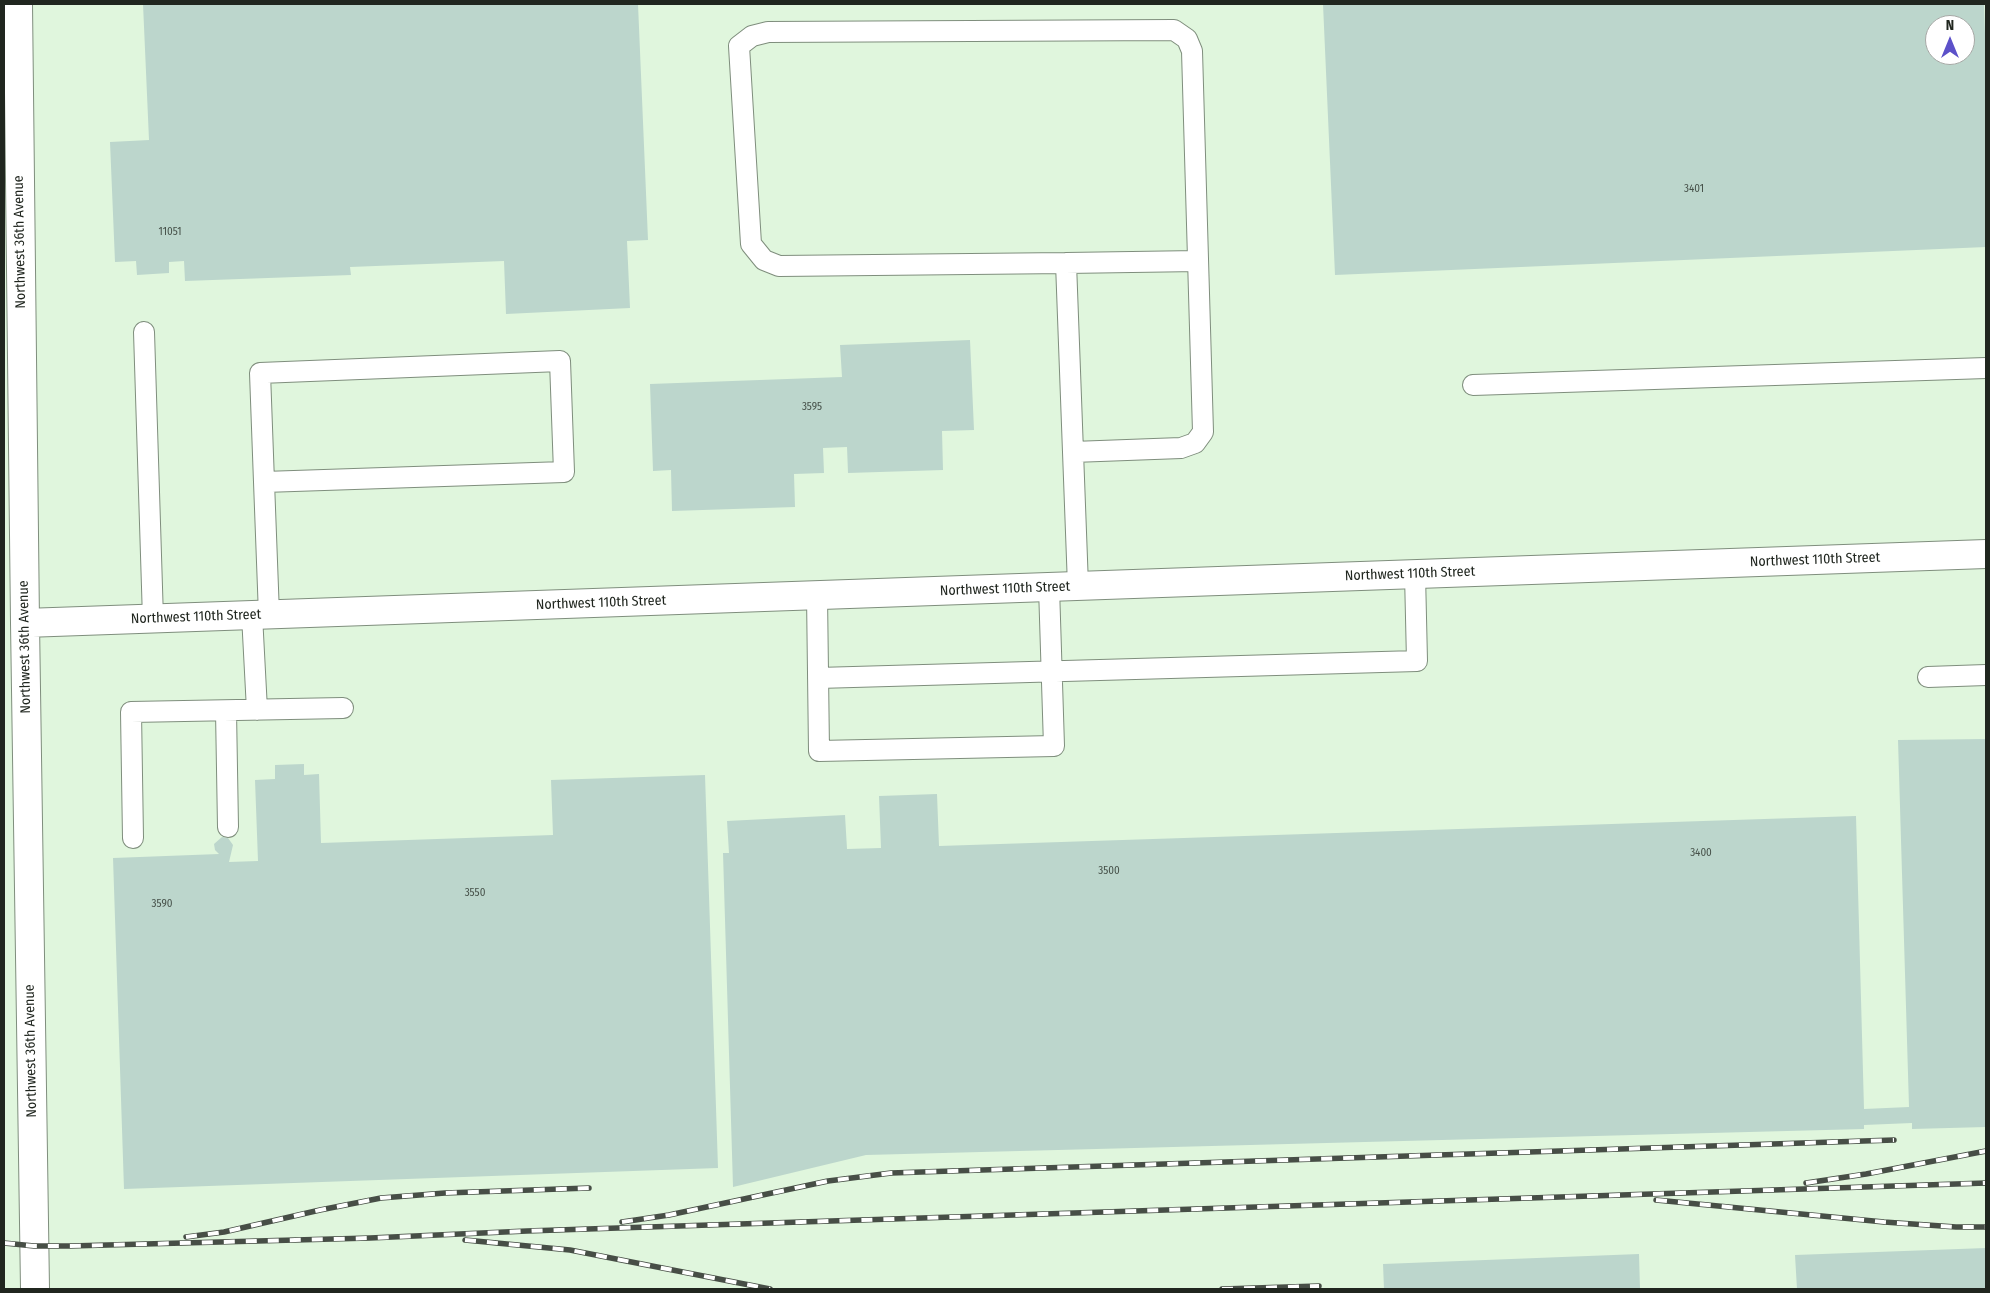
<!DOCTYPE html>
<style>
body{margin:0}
#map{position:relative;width:1990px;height:1293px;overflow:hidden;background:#f5fff3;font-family:"Fira Sans Condensed",sans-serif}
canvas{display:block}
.frame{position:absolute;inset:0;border:5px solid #20261f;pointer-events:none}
.north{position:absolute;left:1925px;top:15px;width:50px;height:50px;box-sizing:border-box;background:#fff;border:1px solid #a6a8a5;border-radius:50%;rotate:0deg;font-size:14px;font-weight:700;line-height:20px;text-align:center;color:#20261f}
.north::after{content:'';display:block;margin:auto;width:18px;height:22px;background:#5c51c9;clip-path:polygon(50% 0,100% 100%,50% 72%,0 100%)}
</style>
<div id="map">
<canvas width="1990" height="1293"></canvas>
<div class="frame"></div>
<div class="north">N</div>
</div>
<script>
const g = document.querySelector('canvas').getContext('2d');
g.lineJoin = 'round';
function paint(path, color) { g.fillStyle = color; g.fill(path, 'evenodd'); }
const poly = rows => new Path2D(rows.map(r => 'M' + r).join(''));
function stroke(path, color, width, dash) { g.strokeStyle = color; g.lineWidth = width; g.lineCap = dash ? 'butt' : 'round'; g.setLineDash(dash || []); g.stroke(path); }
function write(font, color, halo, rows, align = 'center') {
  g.font = font + ' "Fira Sans Condensed",sans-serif'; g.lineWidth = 4.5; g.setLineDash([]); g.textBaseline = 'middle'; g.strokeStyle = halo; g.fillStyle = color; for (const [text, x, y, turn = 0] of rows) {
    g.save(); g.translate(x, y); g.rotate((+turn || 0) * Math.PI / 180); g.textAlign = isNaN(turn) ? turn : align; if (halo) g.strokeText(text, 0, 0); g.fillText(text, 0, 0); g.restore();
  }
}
const built = poly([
 [4,4,1986,4,1986,1289,4,1289],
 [1935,25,1965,25,1965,55,1935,55]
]);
const building = poly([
 [143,4,638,4,648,240,627,241,630,308,506,314,504,261,350,267,351,275,185,281,184,261,169,262,169,273,137,275,136,261,115,262,110,142,149,140],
 [1323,4,1984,4,1986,63,1986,247,1335,275],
 [1935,25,1965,25,1965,55,1935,55],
 [970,340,974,430,942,431,943,470,848,473,847,447,823,448,824,473,794,474,795,507,672,511,671,470,653,471,650,384,842,377,840,345],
 [1986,739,1986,1127,1912,1129,1912,1123,1864,1125,1864,1129,866,1155,733,1187,723,853,729,853,727,821,845,815,847,849,881,848,879,796,937,794,939,846,1856,816,1864,1109,1909,1107,1898,740],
 [304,764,304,775,319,774,321,843,553,835,551,780,705,775,718,1168,124,1189,113,858,219,854,215,850,214,844,222,837,228,838,233,845,229,862,258,861,255,780,275,779,275,765],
 [1986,1248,1986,1289,1797,1289,1795,1255],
 [1639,1254,1640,1289,1384,1289,1383,1264]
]);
const service = poly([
 [1066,263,1198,261],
 [144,332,153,619],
 [1473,385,1986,368],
 [1073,452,1066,263,779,266,764,260,751,244,739,46,752,36,768,32,1174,30,1187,39,1192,51,1203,432,1195,443,1181,448,1073,452,1078,586],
 [264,482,564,472,560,361,260,373,264,482,269,615],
 [817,595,819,751,1054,746,1049,587],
 [252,615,257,710],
 [1928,677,1986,675],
 [818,678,1417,661,1415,574],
 [226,711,228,827],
 [133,838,131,712,343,708]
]);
const minor = poly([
 [18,4,25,623,35,1289],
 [25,623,1986,554]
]);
const rail = poly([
 [1806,1183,1866,1174,1986,1151],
 [1656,1200,1884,1222,1956,1227,1986,1227],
 [622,1222,669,1215,828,1181,891,1173,1894,1140],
 [186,1237,224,1232,320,1210,381,1198,445,1193,589,1188],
 [465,1240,570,1250,770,1289],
 [4,1243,34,1246,70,1246,370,1238,527,1231,1986,1183],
 [1222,1289,1319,1286]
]);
const numberNames = [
 ["3401",1694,189],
 ["11051",170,232],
 ["3595",812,407],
 ["3400",1701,853],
 ["3500",1109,871],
 ["3550",475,893],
 ["3590",162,904]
];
const streetNames = [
 ["Northwest 36th Avenue",20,242,-91],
 ["Northwest 110th Street",1815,560,-2],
 ["Northwest 110th Street",1410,574,-2],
 ["Northwest 110th Street",1005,589,-2],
 ["Northwest 110th Street",601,603,-2],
 ["Northwest 110th Street",196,617,-2],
 ["Northwest 36th Avenue",25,647,-91],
 ["Northwest 36th Avenue",31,1051,-91]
];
paint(built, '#e0f6dd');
paint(building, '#bcd6cc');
stroke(service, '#7f8e7d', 22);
stroke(minor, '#7f8e7d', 30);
stroke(service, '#fff', 20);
stroke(minor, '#fff', 28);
stroke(rail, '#474e46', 5.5);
stroke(rail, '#fff', 4, [11]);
write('11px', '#47524a', null, numberNames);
write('14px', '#20261f', '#fff', streetNames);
</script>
